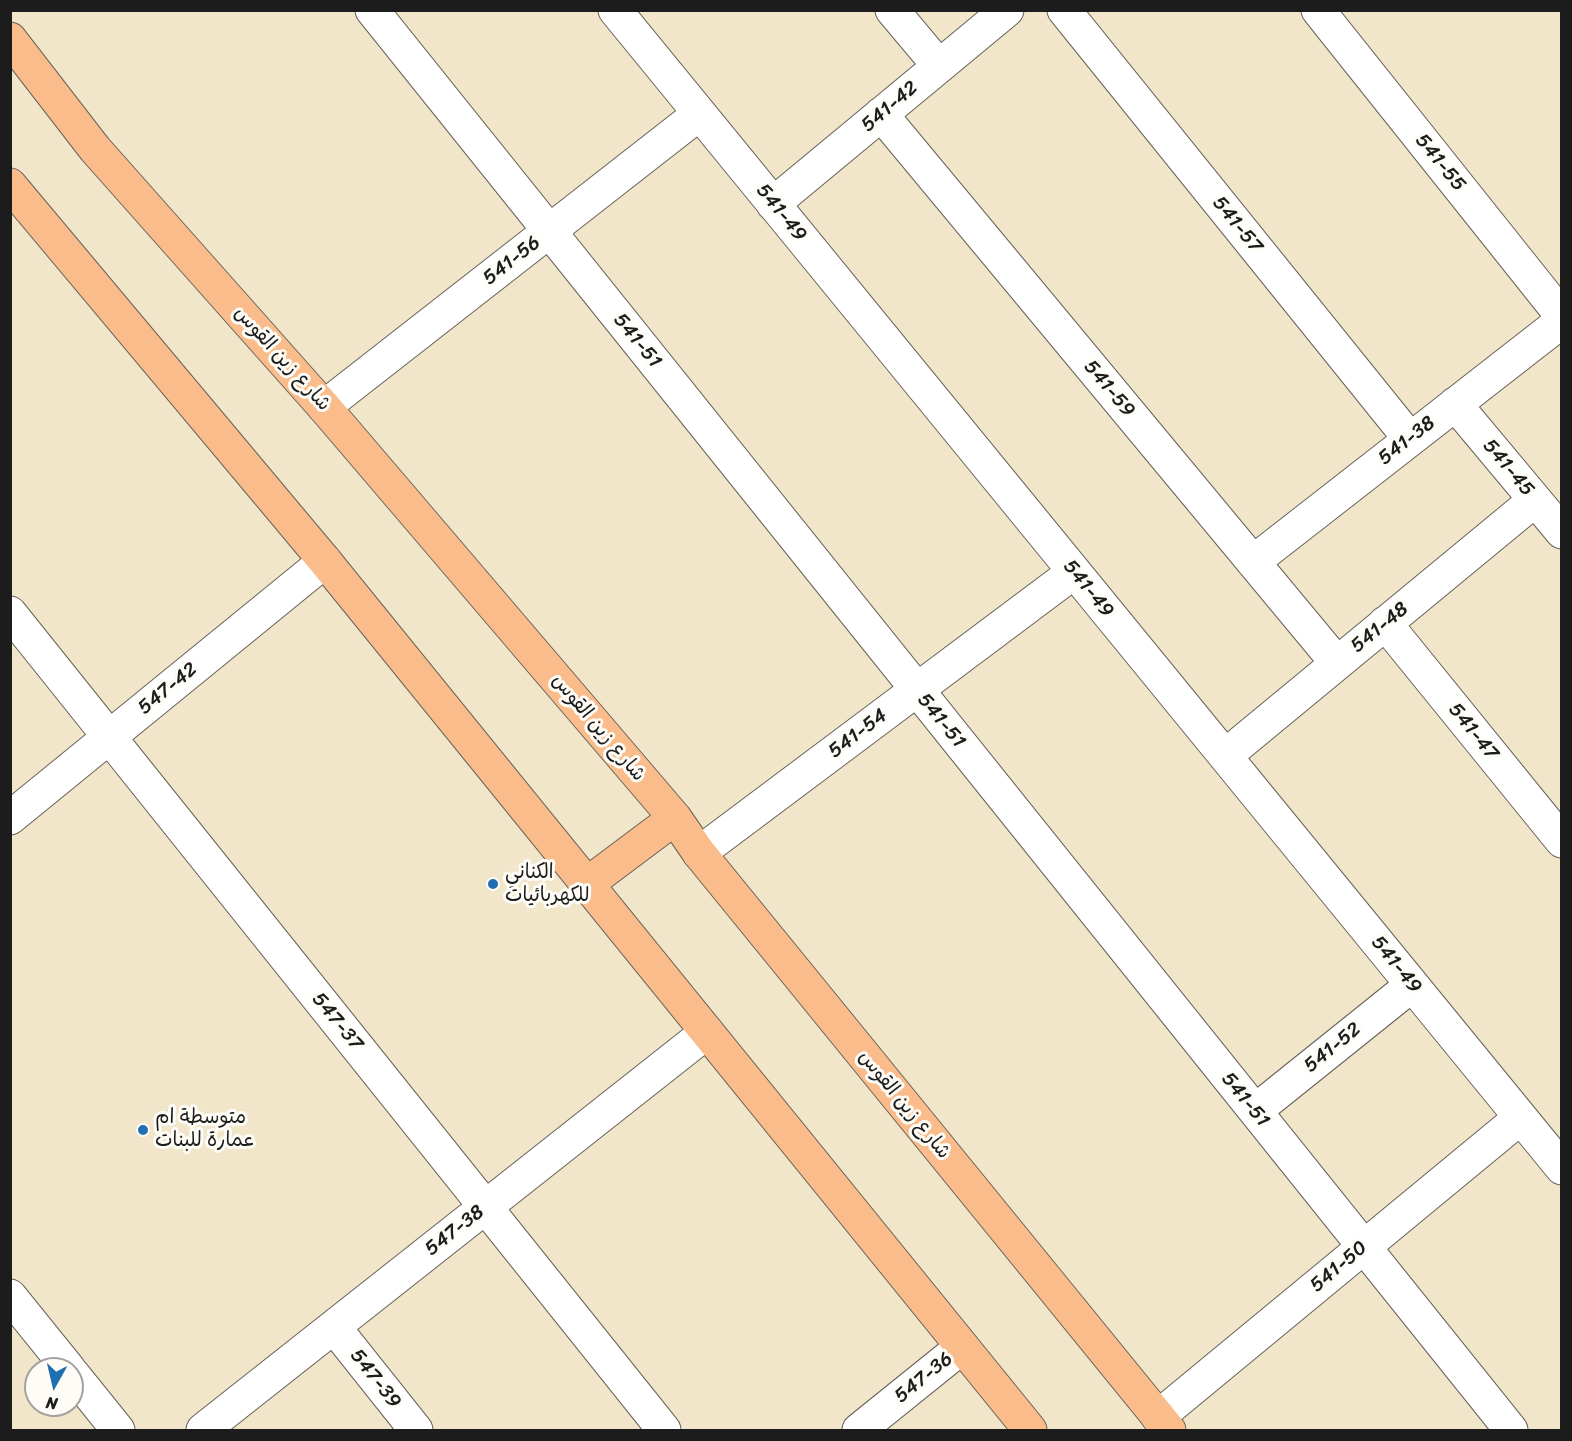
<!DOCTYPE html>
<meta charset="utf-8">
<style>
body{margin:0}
#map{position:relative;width:1572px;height:1441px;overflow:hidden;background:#f1e5ca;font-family:Sriracha,sans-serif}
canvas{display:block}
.frame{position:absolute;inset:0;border:12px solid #1c1c1c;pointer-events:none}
.north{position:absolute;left:24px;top:1357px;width:60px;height:60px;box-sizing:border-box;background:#fdfcf7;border:2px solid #a3a29f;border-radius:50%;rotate:188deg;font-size:16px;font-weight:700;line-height:24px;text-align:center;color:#1c1c1c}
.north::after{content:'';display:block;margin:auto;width:21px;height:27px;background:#1f6fb2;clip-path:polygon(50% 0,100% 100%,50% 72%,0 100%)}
</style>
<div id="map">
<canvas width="1572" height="1441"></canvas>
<div class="frame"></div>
<div class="north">N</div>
</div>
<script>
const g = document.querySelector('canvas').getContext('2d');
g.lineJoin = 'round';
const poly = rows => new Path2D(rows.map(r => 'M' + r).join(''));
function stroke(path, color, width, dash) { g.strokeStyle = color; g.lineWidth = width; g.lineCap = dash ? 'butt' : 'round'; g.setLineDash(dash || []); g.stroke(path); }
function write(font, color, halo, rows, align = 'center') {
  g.font = font + ' Sriracha,"Playpen Sans Arabic",sans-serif'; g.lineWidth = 6; g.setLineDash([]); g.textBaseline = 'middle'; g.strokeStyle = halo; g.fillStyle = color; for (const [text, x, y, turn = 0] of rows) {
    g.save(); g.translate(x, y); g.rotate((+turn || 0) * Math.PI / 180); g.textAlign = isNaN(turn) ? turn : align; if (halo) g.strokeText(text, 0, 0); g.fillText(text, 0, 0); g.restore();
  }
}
const minor = poly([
 [372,10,1511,1430],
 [615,10,1562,1168],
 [892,10,939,66],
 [1064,10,1410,439],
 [1318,10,1562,316],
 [881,114,1337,663],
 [773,204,1007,10],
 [1455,404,1562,532],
 [324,407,699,114],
 [1253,562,1562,321],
 [10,613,664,1430],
 [1385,623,1562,841],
 [1225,756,1535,500],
 [10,818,325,561],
 [699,853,1074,572],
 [1255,1111,1412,985],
 [10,1296,69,1369],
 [334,1327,416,1430],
 [72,1373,118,1430],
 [1158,1417,1520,1118],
 [203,1430,707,1032],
 [859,1430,962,1347]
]);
const major = poly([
 [10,39,95,149,324,407,675,818,699,853,1169,1430],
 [10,185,325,561,1030,1430],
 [587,884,675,818]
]);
const markers = [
 [493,884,6,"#1f6fb2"],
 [143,1130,6,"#1f6fb2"]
];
const streetNames = [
 ["541-42",890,107,-40],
 ["541-55",1440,163,51],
 ["541-49",781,213,51],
 ["541-57",1237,225,51],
 ["541-56",512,261,-38],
 ["541-51",637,341,51],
 ["شارع زين القوس",282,359,48],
 ["541-59",1109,389,50],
 ["541-38",1407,441,-38],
 ["541-45",1508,468,50],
 ["541-49",1088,589,51],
 ["541-48",1380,628,-39],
 ["547-42",168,689,-39],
 ["541-51",941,721,51],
 ["شارع زين القوس",598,728,50],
 ["541-47",1473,732,51],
 ["541-54",858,734,-37],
 ["541-49",1396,965,51],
 ["547-37",337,1022,51],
 ["541-52",1333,1048,-39],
 ["541-51",1245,1100,51],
 ["شارع زين القوس",904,1105,51],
 ["547-38",455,1231,-38],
 ["541-50",1339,1267,-40],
 ["547-36",924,1378,-39],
 ["547-39",375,1379,52]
];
const poiNames = [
 ["الكناني",505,873],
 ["للكهربائيات",505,896],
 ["متوسطة ام",155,1118],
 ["عمارة للبنات",155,1141]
];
stroke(minor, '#676259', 35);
stroke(major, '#676259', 35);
stroke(minor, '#fff', 33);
stroke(major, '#f9bc8a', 33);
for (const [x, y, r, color] of markers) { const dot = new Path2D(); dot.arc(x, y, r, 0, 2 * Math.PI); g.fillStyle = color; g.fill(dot); stroke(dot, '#fdfcf7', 2); }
write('20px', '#1c1c1c', '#fdfcf7', streetNames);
write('20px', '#1c1c1c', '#fdfcf7', poiNames, 'left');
</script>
